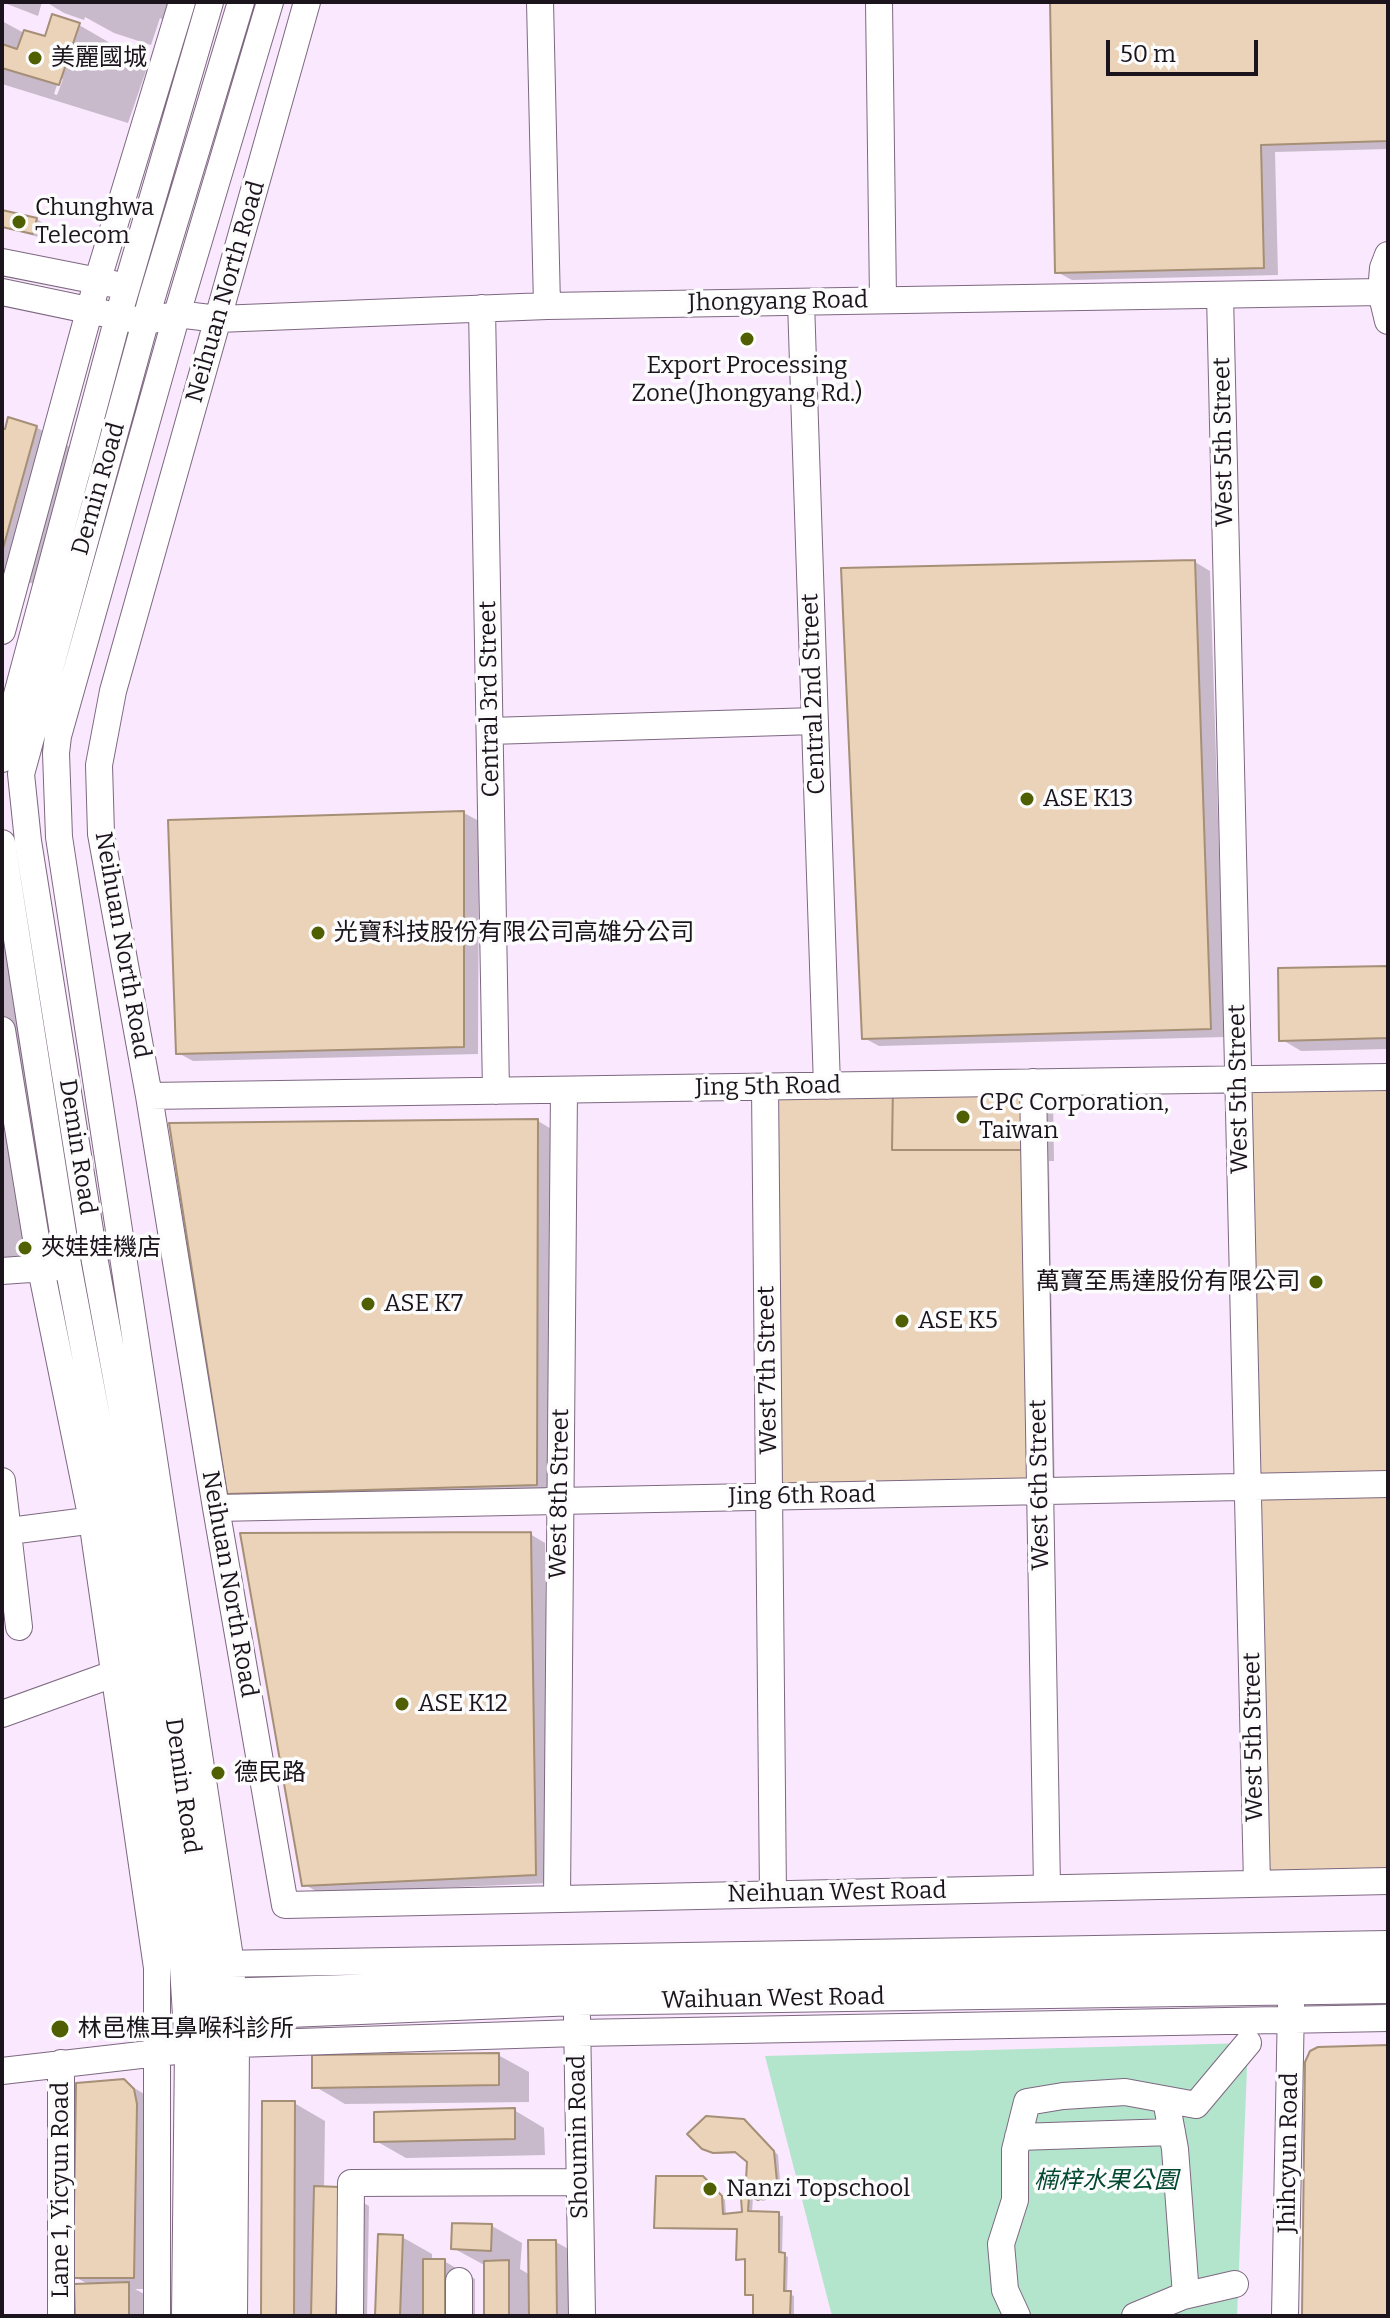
<!DOCTYPE html>
<meta charset="utf-8">
<style>
body{margin:0}
#map{position:relative;width:1390px;height:2318px;overflow:hidden;background:#fae8fe;font-family:Bitter,serif}
canvas{display:block}
.frame{position:absolute;inset:0;border:4px solid #1c141d;pointer-events:none}
.scale{position:absolute;left:1106px;top:40px;width:152px;height:36px;box-sizing:border-box;border:4px solid #1c141d;border-top:0;padding-left:10px;font-size:24px;line-height:28px;white-space:nowrap;color:#1c141d;-webkit-text-stroke:6px #fcfcfc;paint-order:stroke}
</style>
<div id="map">
<canvas width="1390" height="2318"></canvas>
<div class="frame"></div>
<div class="scale">50 m</div>
</div>
<script>
const g = document.querySelector('canvas').getContext('2d');
g.lineJoin = 'round';
function paint(path, color) { g.fillStyle = color; g.fill(path, 'evenodd'); }
const poly = rows => new Path2D(rows.map(r => 'M' + r).join(''));
function stroke(path, color, width, dash) { g.strokeStyle = color; g.lineWidth = width; g.lineCap = dash ? 'butt' : 'round'; g.setLineDash(dash || []); g.stroke(path); }
function write(font, color, halo, rows, align = 'center') {
  g.font = font + ' Bitter,"Noto Sans TC",serif'; g.lineWidth = 7; g.setLineDash([]); g.textBaseline = 'middle'; g.strokeStyle = halo; g.fillStyle = color; for (const [text, x, y, turn = 0] of rows) {
    g.save(); g.translate(x, y); g.rotate((+turn || 0) * Math.PI / 180); g.textAlign = isNaN(turn) ? turn : align; if (halo) g.strokeText(text, 0, 0); g.fillText(text, 0, 0); g.restore();
  }
}
const green = poly([
 [1248,2043,1237,2316,832,2316,765,2056]
]);
const shadow = poly([
 [2,2,42,2,38,16],
 [46,2,223,2,211,39,182,31,160,18,151,45,114,33,85,17,84,20,64,13],
 [1052,2,1388,2,1388,149,1275,152,1278,275,1072,280,1057,272],
 [2,21,24,33,46,39,79,25,148,65,128,123,2,84],
 [59,79,63,79,57,95,54,94],
 [2,212,37,219,46,225,42,238,2,227],
 [36,427,92,460,56,590,2,575,2,431],
 [1195,562,1210,571,1225,1037,879,1046,864,1038],
 [464,813,479,821,478,1054,193,1061,178,1053],
 [2,900,32,917,48,1041,25,1044,52,1059,69,1177,36,1182,54,1192,61,1259,2,1266],
 [1388,968,1388,1049,1301,1051,1281,1039],
 [1033,1084,1053,1096,1054,1161,1049,1161,1055,1499,786,1504],
 [538,1121,553,1130,552,1493,244,1502,229,1493],
 [530,1534,545,1543,550,1883,319,1893,304,1884],
 [498,2055,529,2072,529,2102,345,2104,314,2086],
 [123,2081,144,2094,154,2289,135,2289,148,2296,149,2316,77,2316,90,2285,75,2277],
 [294,2103,325,2121,324,2189,339,2189,369,2206,367,2316,263,2316],
 [514,2110,544,2128,545,2155,406,2158,376,2141],
 [744,2121,778,2155,781,2194,763,2201,753,2196,752,2213,783,2216,782,2254,788,2257,787,2293,794,2296,794,2316,755,2316,755,2296,747,2294,747,2261,738,2258,739,2230,661,2229,656,2227,707,2181,725,2200,726,2215,744,2214,749,2161,740,2153,719,2154,708,2151],
 [492,2226,522,2243,520,2269,530,2275,556,2242,586,2259,586,2316,486,2316,486,2266,453,2248],
 [402,2237,432,2254,432,2261,444,2261,475,2279,475,2316,377,2316]
]);
const building = poly([
 [1050,2,1388,2,1388,141,1261,145,1264,268,1055,273,1050,2],
 [52,14,80,23,59,85,2,68,2,44,17,49,24,30,45,36,52,14],
 [2,210,37,218,33,234,2,227,2,210],
 [8,417,37,426,2,552,2,429,5,429,8,417],
 [1195,560,1211,1029,862,1039,841,568,1195,560],
 [464,811,464,1047,176,1054,168,820,464,811],
 [1388,966,1388,1038,1279,1041,1278,968,1388,966],
 [1388,1077,1388,1484,1248,1487,1239,1079,1388,1077],
 [1033,1082,1034,1150,892,1150,893,1084,1033,1082],
 [893,1084,892,1150,1034,1150,1040,1491,769,1497,765,1087,893,1084],
 [538,1119,537,1485,227,1494,169,1123,538,1119],
 [1388,1484,1388,1881,1257,1884,1248,1487,1388,1484],
 [531,1532,536,1875,302,1886,240,1533,531,1532],
 [1388,2045,1388,2316,1302,2316,1305,2062,1310,2051,1318,2047,1388,2045],
 [499,2053,499,2085,312,2088,312,2055,499,2053],
 [124,2079,134,2089,137,2104,134,2278,73,2278,76,2083,124,2079],
 [262,2101,295,2101,294,2316,261,2316,262,2101],
 [515,2108,515,2139,374,2142,374,2112,515,2108],
 [706,2116,744,2119,774,2151,778,2192,758,2200,749,2196,748,2211,779,2212,779,2252,785,2253,784,2291,791,2291,790,2316,753,2316,753,2295,745,2295,745,2259,736,2260,737,2229,654,2228,656,2176,703,2176,722,2196,723,2214,742,2212,740,2184,746,2180,747,2162,735,2152,713,2153,702,2149,687,2134,706,2116],
 [314,2186,340,2187,336,2316,311,2316,314,2186],
 [452,2223,492,2224,491,2251,451,2249,452,2223],
 [378,2234,403,2235,400,2316,375,2316,378,2234],
 [528,2240,556,2240,557,2316,529,2316,528,2240],
 [423,2259,445,2259,445,2316,423,2316,423,2259],
 [509,2260,509,2316,484,2316,484,2261,509,2260],
 [129,2282,129,2316,75,2316,74,2284,129,2282]
]);
const minor = poly([
 [307,2,113,691,99,765,101,834,149,1096,216,1508,285,1905,1388,1881],
 [540,2,547,306],
 [879,2,883,299],
 [1388,255,1383,268,1381,292,1388,321],
 [2,262,113,284],
 [2,292,145,322,177,314,218,319,547,306,1381,292],
 [1220,295,1257,1884],
 [801,302,827,1086],
 [482,308,496,1091],
 [2,631,98,279,182,2],
 [490,731,815,721],
 [2,759,11,717,118,317,210,2],
 [2,843,68,1265,116,1518,183,1967,188,2048,185,2316],
 [2,1030,41,1269,92,1520,157,1968,157,2316],
 [1033,1082,1047,1888],
 [765,1087,773,1894],
 [149,1096,1388,1077],
 [2,1271,58,1267],
 [2,1481,19,1627],
 [216,1508,1388,1484],
 [2,1532,110,1518],
 [2,1714,116,1673,131,1671],
 [557,1899,564,1090],
 [216,1964,1388,1944],
 [217,1992,577,1981,1388,1968],
 [217,2017,576,2002,1388,1990],
 [577,2017,582,2316],
 [2,2071,236,2044,577,2033,1388,2018],
 [1166,2100,1175,2149,1186,2295],
 [1018,2137,1172,2132],
 [459,2281,459,2316],
 [61,2316,61,2063],
 [208,2316,211,2046,207,1964,141,1514,95,1262,28,841,21,774,152,297,241,2],
 [234,2316,236,2044,231,1964,59,837,56,753,58,736,177,314,270,2],
 [350,2316,351,2183,579,2182],
 [1017,2316,1005,2290,1001,2244,1015,2200,1015,2150,1027,2102,1063,2096,1125,2092,1196,2105,1248,2043],
 [1135,2316,1183,2296,1235,2284],
 [1285,2316,1291,2004]
]);
const markers = [
 [35,58,8,"#4f5f02"],
 [19,222,8,"#4f5f02"],
 [747,339,8,"#4f5f02"],
 [1027,799,8,"#4f5f02"],
 [318,933,8,"#4f5f02"],
 [963,1117,8,"#4f5f02"],
 [25,1248,8,"#4f5f02"],
 [1316,1282,8,"#4f5f02"],
 [368,1304,8,"#4f5f02"],
 [902,1321,8,"#4f5f02"],
 [402,1704,8,"#4f5f02"],
 [218,1773,8,"#4f5f02"],
 [60,2029,10,"#4f5f02"],
 [710,2189,8,"#4f5f02"]
];
const poiNames = [
 ["美麗國城",51,58],
 ["Chunghwa",35,208],
 ["Telecom",35,236],
 ["Export Processing",747,366,"center"],
 ["Zone(Jhongyang Rd.)",747,394,"center"],
 ["ASE K13",1043,799],
 ["光寶科技股份有限公司高雄分公司",334,933],
 ["CPC Corporation,",979,1103],
 ["Taiwan",979,1131],
 ["夾娃娃機店",41,1248],
 ["萬寶至馬達股份有限公司",1300,1282,"right"],
 ["ASE K7",384,1304],
 ["ASE K5",918,1321],
 ["ASE K12",418,1704],
 ["德民路",234,1773],
 ["林邑樵耳鼻喉科診所",78,2029],
 ["Nanzi Topschool",726,2189]
];
const streetNames = [
 ["Neihuan North Road",226,292,-74],
 ["Jhongyang Road",778,302,-1],
 ["West 5th Street",1224,442,-91],
 ["Demin Road",99,489,-74],
 ["Central 2nd Street",814,694,-92],
 ["Central 3rd Street",490,699,-91],
 ["Neihuan North Road",122,945,80],
 ["Jing 5th Road",768,1087,-1],
 ["West 5th Street",1239,1089,-91],
 ["Demin Road",77,1147,81],
 ["West 7th Street",768,1370,-91],
 ["West 6th Street",1040,1485,-91],
 ["West 8th Street",560,1494,-89],
 ["Jing 6th Road",802,1496,-1],
 ["Neihuan North Road",229,1584,80],
 ["West 5th Street",1254,1737,-91],
 ["Demin Road",182,1786,82],
 ["Neihuan West Road",837,1893,-1],
 ["Waihuan West Road",773,1999,-1],
 ["Shoumin Road",579,2137,-91],
 ["Jhihcyun Road",1289,2153,-89],
 ["Lane 1, Yicyun Road",61,2190,-90]
];
const parkNames = [
 ["楠梓水果公園",1106,2181]
];
paint(green, '#b3e4cc');
paint(shadow, '#0003');
paint(building, '#ead3b8');
stroke(building, '#a58f76', 2);
stroke(minor, '#7d6880', 28);
stroke(minor, '#fff', 26);
for (const [x, y, r, color] of markers) { const dot = new Path2D(); dot.arc(x, y, r, 0, 2 * Math.PI); g.fillStyle = color; g.fill(dot); stroke(dot, '#fcfcfc', 3); }
write('24px', '#1c141d', '#fcfcfc', poiNames, 'left');
write('24px', '#1c141d', '#fcfcfc', streetNames);
write('italic 24px', '#034932', '#fcfcfc', parkNames);
</script>
